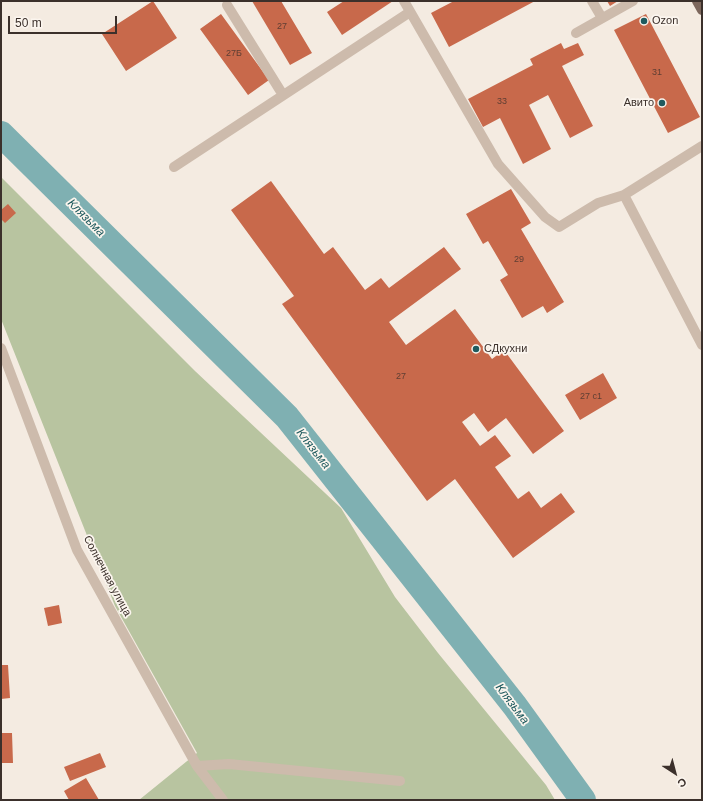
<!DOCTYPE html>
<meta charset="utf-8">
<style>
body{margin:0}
#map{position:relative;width:703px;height:801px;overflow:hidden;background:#f4ebe1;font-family:Arial,sans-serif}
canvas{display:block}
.frame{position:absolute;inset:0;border:2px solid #3b302b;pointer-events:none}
.north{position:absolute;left:655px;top:753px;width:40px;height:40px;-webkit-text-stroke:3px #fbf5ee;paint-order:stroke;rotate:144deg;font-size:11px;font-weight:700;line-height:16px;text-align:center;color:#3b302b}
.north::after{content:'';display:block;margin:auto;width:14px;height:18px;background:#3b302b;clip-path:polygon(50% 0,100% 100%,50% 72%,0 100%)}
.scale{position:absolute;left:8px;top:16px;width:109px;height:18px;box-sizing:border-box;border:2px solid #3b302b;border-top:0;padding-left:5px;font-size:12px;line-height:14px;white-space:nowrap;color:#3b302b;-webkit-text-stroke:3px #fbf5ee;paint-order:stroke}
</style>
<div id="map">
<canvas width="703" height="801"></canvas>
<div class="frame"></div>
<div class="north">С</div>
<div class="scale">50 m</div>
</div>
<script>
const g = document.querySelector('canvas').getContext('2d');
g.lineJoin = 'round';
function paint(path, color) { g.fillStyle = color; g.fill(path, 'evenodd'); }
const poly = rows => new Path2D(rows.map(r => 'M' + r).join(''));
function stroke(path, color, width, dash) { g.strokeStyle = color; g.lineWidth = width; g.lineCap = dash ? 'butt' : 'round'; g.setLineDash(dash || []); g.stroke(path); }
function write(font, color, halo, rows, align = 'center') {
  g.font = font + ' Arial,sans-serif'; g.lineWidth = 3.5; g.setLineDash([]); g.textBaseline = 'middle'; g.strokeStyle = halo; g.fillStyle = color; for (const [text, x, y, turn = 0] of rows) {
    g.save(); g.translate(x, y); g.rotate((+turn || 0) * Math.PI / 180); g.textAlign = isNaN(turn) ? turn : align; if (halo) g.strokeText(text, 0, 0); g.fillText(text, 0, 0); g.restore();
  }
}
const green = poly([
 [1,177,195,371,341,508,395,597,438,653,546,785,555,800,139,800,197,753,115,606,1,319]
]);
const river = poly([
 [1,134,287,417,515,706,583,800]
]);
const building = poly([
 [153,1,177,38,126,71,102,34],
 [252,1,281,1,312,53,290,65],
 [344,1,393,1,342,35,327,12],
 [454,1,535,1,449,47,431,13],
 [607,1,618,1,610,6],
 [221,14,269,80,248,95,200,29],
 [646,14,700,117,668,133,614,30],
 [561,43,564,49,578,43,584,55,562,66,593,126,570,138,548,95,529,105,551,149,523,164,500,118,483,127,468,99,533,65,530,59],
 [271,181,324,254,333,247,365,290,381,278,389,288,444,247,461,269,389,322,406,345,455,309,492,359,504,350,564,431,533,454,506,418,488,432,474,413,462,422,480,446,495,435,511,456,495,467,518,499,529,491,541,508,561,493,575,512,513,558,455,479,427,501,282,304,294,296,231,210],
 [511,189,531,223,521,229,564,302,547,313,543,306,522,318,500,280,508,275,488,241,483,244,466,214],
 [8,204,16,213,5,223,1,219,1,210],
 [603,373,617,398,580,420,565,395],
 [59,605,62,623,48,626,44,608],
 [1,665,8,665,10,698,1,699],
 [1,733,12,733,13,763,1,763],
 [100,753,106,767,70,781,64,767],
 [86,778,99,800,69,800,64,791]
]);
const minor = poly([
 [404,1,498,164,545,217,559,227,598,203,624,195,702,345],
 [592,1,602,18],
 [227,5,283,95],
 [576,33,633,1],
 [174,167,410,12],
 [624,195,702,146],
 [1,348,77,550,197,766,223,800],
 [197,766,229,764,400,781]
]);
const major = poly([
 [697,1,702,10]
]);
const markers = [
 [644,21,4,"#1f5a5e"],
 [662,103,4,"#1f5a5e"],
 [476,349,4,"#1f5a5e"]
];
const numberNames = [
 ["27",282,27],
 ["27Б",234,54],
 ["31",657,73],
 ["33",502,102],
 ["29",519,260],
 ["27",401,377],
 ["27 с1",591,397]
];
const poiNames = [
 ["Ozon",652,21],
 ["Авито",654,103,"right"],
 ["СДкухни",484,349]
];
const streetNames = [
 ["Солнечная улица",107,576,62]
];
const waterNames = [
 ["Клязьма",86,218,45],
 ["Клязьма",313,449,52],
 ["Клязьма",512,704,53]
];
paint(green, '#b8c4a0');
stroke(river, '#7fb0b2', 26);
paint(building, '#c8694b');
stroke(minor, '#cdbbac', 10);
stroke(major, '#7d675c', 10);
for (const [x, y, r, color] of markers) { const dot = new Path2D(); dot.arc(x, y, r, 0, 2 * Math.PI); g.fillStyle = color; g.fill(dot); stroke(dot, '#fbf5ee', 1.5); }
write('9px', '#5e3e33', null, numberNames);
write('11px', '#3b302b', '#fbf5ee', poiNames, 'left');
write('11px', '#3b302b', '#fbf5ee', streetNames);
write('italic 12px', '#1f5a5e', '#fbf5ee', waterNames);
</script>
